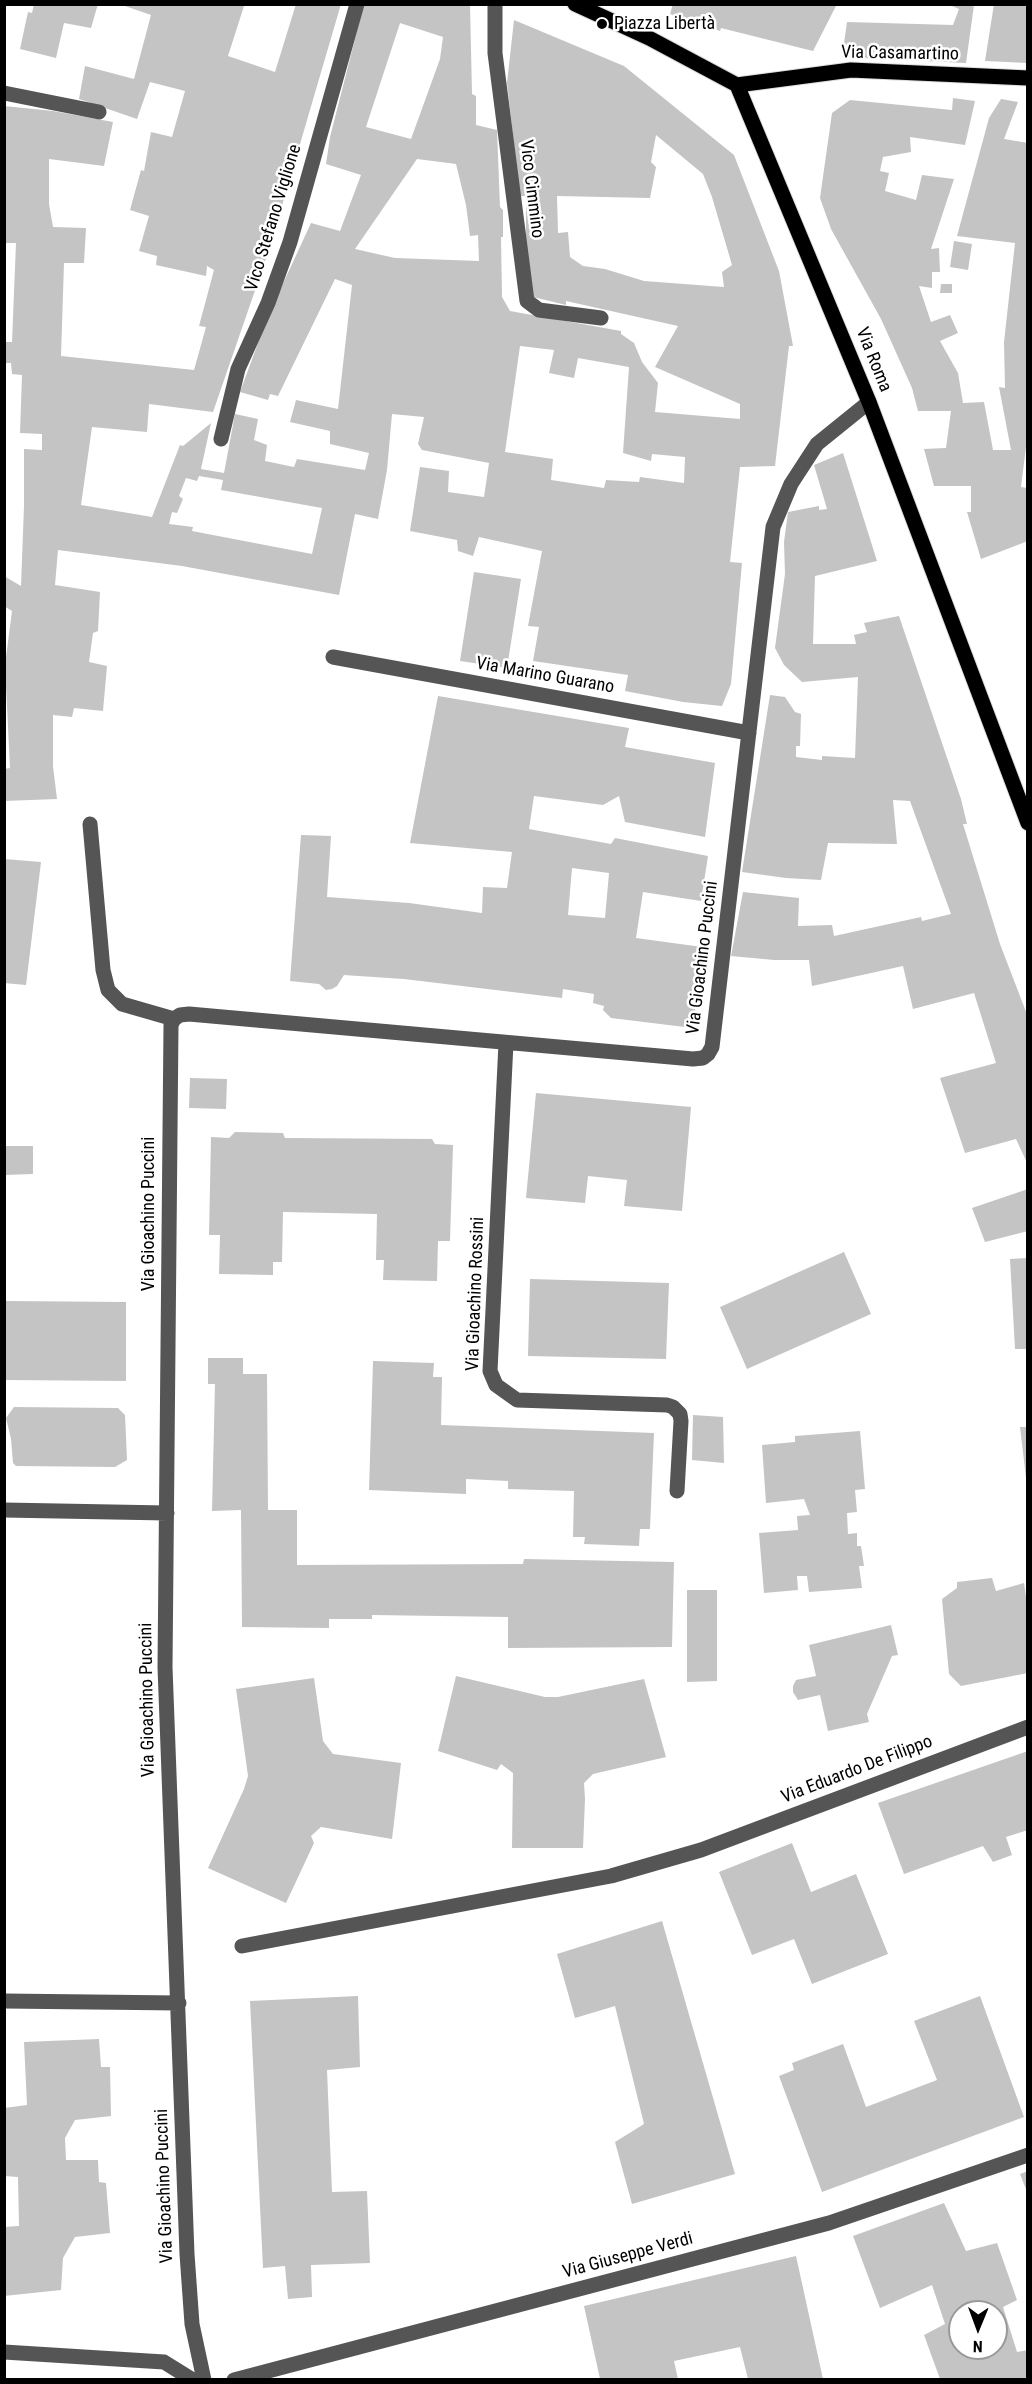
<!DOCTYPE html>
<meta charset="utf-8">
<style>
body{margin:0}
#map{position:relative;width:1032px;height:2384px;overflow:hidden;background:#fff;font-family:"Roboto Condensed",sans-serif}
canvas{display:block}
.frame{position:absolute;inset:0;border:6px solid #000;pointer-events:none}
.north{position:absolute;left:948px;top:2300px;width:60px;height:60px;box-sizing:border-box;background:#fff;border:2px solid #999;border-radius:50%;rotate:181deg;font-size:16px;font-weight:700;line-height:24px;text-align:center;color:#000}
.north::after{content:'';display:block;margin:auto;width:21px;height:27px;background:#000;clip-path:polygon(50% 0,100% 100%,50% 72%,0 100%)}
</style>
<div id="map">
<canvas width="1032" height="2384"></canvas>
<div class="frame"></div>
<div class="north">N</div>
</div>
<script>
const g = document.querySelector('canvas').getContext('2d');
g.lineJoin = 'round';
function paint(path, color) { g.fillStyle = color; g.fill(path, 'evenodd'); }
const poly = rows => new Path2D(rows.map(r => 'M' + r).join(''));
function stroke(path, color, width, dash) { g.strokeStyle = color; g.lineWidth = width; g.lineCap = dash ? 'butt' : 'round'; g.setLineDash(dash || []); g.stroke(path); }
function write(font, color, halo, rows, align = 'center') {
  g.font = font + ' "Roboto Condensed",sans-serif'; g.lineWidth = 5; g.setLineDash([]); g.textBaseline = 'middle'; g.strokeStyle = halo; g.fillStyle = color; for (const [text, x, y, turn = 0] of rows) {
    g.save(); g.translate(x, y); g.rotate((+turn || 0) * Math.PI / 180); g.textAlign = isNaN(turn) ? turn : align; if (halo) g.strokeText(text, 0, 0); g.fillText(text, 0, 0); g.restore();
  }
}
const building = poly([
 [34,4,98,4,91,28,64,23,56,58,20,49,28,12,32,13],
 [119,4,244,6,228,56,275,72,296,4,341,4,269,250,213,412,149,404,147,432,92,427,81,505,152,517,180,445,183,446,211,423,201,469,224,473,235,414,258,419,254,440,267,445,265,461,294,467,297,459,365,470,369,453,330,444,330,431,290,422,296,400,338,409,352,285,335,279,278,396,270,394,268,400,240,392,268,316,311,223,340,231,361,175,326,164,330,137,364,4,470,4,472,94,476,96,476,125,497,130,500,207,503,210,503,237,501,237,502,297,510,311,621,331,621,334,634,343,642,362,658,383,655,412,740,419,740,404,655,367,678,326,566,301,566,305,529,296,520,242,526,234,526,196,520,196,507,83,514,20,624,66,734,155,779,271,793,346,789,346,775,466,740,467,730,562,742,563,731,684,722,706,683,702,625,691,628,675,533,661,539,627,528,626,542,551,479,537,473,556,458,551,457,540,410,531,420,467,449,471,448,492,484,497,489,463,422,450,418,444,424,417,392,414,387,470,378,519,355,514,339,595,182,566,58,550,55,585,100,592,98,631,93,633,89,662,107,666,103,711,74,708,72,717,53,715,53,766,57,799,4,801,4,769,10,768,5,665,12,611,4,606,4,576,21,586,24,506,24,449,42,450,42,434,20,433,22,375,12,374,11,363,5,363,5,342,12,342,16,243,4,243,4,106,53,111,113,122,104,166,49,159,49,204,53,227,86,228,84,263,64,263,61,356,194,370,206,327,199,326,214,270,207,266,206,276,156,265,157,256,139,251,149,216,130,210,141,170,144,171,151,132,172,137,185,91,150,82,137,119,79,99,85,66,134,79,151,15],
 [400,23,443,37,440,59,411,139,366,127],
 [656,135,703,174,712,197,732,265,722,272,724,287,644,281,605,269,583,266,570,257,568,232,558,233,557,196,650,198,656,167,651,162],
 [417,159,456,164,466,205,470,236,478,235,479,261,395,258,355,249],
 [520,346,554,350,549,373,574,378,578,358,629,367,623,453,651,461,652,454,685,457,684,483,640,477,639,482,606,480,604,488,551,480,553,459,505,452],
 [199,476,223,480,221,490,322,508,312,554,192,531,193,527,169,524,172,512,177,513,183,499,179,496,186,478,197,481],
 [673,4,837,4,813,51,721,28,720,31,670,14],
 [994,4,1028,4,1028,63,985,61],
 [950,5,974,5,966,63,842,57,847,22,953,25,959,9],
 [953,98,975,101,965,145,910,137,911,152,883,157,880,171,889,173,885,191,916,200,922,175,954,179,931,249,939,248,940,272,932,272,932,288,919,286,931,322,950,315,958,333,940,341,958,373,963,403,984,402,993,450,1011,450,999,387,1005,388,1004,342,1015,243,957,236,989,118,1001,99,1018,102,1004,139,1028,143,1028,431,1021,487,1028,488,1028,541,981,559,967,512,971,512,971,486,934,486,924,449,946,448,951,411,918,411,912,388,881,319,831,229,820,198,832,113,850,100,952,110],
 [954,241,972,244,968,270,950,267],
 [941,284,952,284,952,293,940,293],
 [843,453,877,561,815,576,813,644,856,644,854,635,867,632,864,623,899,616,961,799,967,824,963,824,1000,944,1028,1017,1028,1165,1016,1139,965,1153,940,1078,996,1063,974,993,913,1009,903,966,812,986,809,960,774,960,731,956,743,892,799,898,798,926,832,925,834,936,921,917,922,921,951,914,910,801,893,800,897,844,828,843,821,880,786,878,742,872,770,695,785,697,795,712,801,714,800,746,796,746,796,757,822,760,822,756,855,758,858,677,802,682,784,665,775,648,785,574,784,542,788,512,819,506,819,510,827,509,814,465],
 [474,572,521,579,507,668,460,661],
 [438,696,629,728,625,747,715,763,705,837,625,822,619,796,603,805,534,796,529,829,611,844,615,838,708,856,701,901,643,892,636,938,702,947,693,1028,611,1018,603,1010,604,1006,593,1003,594,994,563,989,562,998,404,979,344,975,337,986,332,989,326,990,319,984,290,981,301,835,331,836,327,897,409,903,482,913,483,887,507,888,512,852,410,843],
 [572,868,609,873,605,918,568,915],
 [4,859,41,862,26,985,4,983],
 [190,1078,227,1079,226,1109,189,1108],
 [536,1093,691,1107,682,1211,624,1206,627,1180,588,1176,585,1203,526,1198],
 [235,1132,283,1133,285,1138,432,1139,435,1144,453,1145,450,1241,438,1241,437,1281,383,1280,384,1260,376,1260,377,1214,283,1212,282,1262,273,1262,273,1275,219,1274,220,1235,209,1235,211,1137,229,1138],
 [4,1146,33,1146,33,1174,4,1175],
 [1028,1189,1028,1231,985,1242,972,1208],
 [844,1252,871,1314,747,1369,720,1307],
 [1028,1258,1028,1349,1015,1349,1010,1259],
 [530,1279,669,1283,666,1359,528,1356],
 [6,1301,126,1302,126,1381,5,1380],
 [208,1358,243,1358,243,1374,267,1374,268,1510,297,1510,297,1565,523,1564,524,1559,674,1562,672,1647,508,1648,508,1617,372,1615,372,1619,329,1619,329,1628,242,1627,241,1510,212,1511,215,1384,208,1384],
 [373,1361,434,1363,433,1377,442,1377,441,1425,654,1433,650,1529,640,1529,639,1546,584,1544,585,1537,573,1537,574,1491,508,1489,508,1481,466,1479,466,1494,369,1490],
 [14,1407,118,1408,125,1415,127,1460,115,1467,16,1466,13,1463,11,1439,6,1418],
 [693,1415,723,1417,724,1463,692,1460],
 [1020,1427,1028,1427,1028,1478,1026,1478],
 [860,1431,865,1489,855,1490,857,1512,847,1513,848,1534,857,1533,857,1546,861,1546,864,1566,859,1566,862,1588,809,1592,807,1576,797,1576,798,1590,764,1593,759,1533,798,1530,797,1516,810,1515,804,1499,766,1503,762,1445,795,1442,795,1436],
 [992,1578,996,1591,1024,1583,1028,1612,1028,1673,961,1686,949,1674,942,1599,957,1588,957,1582],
 [687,1590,717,1590,717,1681,687,1682],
 [891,1625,898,1655,892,1656,867,1714,869,1722,828,1731,820,1695,798,1700,793,1692,793,1686,796,1680,816,1676,809,1645],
 [456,1676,545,1697,558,1697,644,1679,666,1757,593,1774,584,1783,585,1799,583,1848,512,1848,513,1773,501,1764,497,1770,438,1751],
 [314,1678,323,1741,333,1754,401,1763,392,1839,321,1827,311,1836,314,1843,286,1903,208,1868,244,1789,248,1776,236,1689],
 [1028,1751,1028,1830,1006,1837,1012,1855,993,1862,983,1846,904,1874,878,1803],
 [792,1843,811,1892,856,1874,888,1954,812,1984,794,1939,752,1955,719,1872],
 [662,1921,735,2174,632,2204,615,2142,644,2124,615,2006,575,2018,557,1954],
 [358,1996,360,2067,327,2070,332,2192,367,2191,370,2263,311,2265,312,2297,288,2299,285,2266,263,2268,250,2001],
 [980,1996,1024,2117,822,2192,779,2076,794,2070,792,2063,843,2044,866,2107,937,2080,914,2021],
 [99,2039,101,2067,110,2067,111,2116,75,2120,65,2138,66,2160,98,2160,99,2182,106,2183,110,2233,75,2237,63,2258,61,2290,4,2296,4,2227,19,2226,18,2177,4,2176,4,2108,27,2105,24,2042],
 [1028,2171,1028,2192,1027,2192,1020,2174],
 [944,2203,966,2251,997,2243,1017,2300,1003,2307,1017,2352,1028,2350,1028,2379,940,2379,924,2335,945,2324,932,2285,880,2308,853,2236],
 [960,2312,996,2312,996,2348,960,2348],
 [796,2256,823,2379,748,2379,740,2347,674,2361,678,2379,600,2379,584,2306]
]);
const minor = poly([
 [495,4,495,53,527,301,539,310,601,318],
 [4,93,99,112],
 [221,439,238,369,268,303,290,242,357,4],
 [333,657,749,733],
 [90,824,103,970,108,990,122,1004,174,1019],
 [506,1043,490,1371,496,1385,517,1400,667,1405,673,1407,680,1414,681,1421,677,1491],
 [4,1510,167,1513],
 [242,1946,611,1876,701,1850,1028,1727],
 [4,2001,179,2003],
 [4,2352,164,2362,193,2380],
 [204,2380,192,2324,187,2254,165,1667,171,1025,174,1019,180,1015,189,1014,693,1059,703,1058,708,1054,712,1047,773,527,791,484,817,444,869,402],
 [234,2380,829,2223,1028,2155]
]);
const major = poly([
 [575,4,649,38,737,85,869,402,1028,823],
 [737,85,851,70,1028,78]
]);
const markers = [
 [602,24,6,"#000"]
];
const poiNames = [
 ["Piazza Libertà",614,24]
];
const streetNames = [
 ["Via Casamartino",900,54,1],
 ["Vico Cimmino",531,189,83],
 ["Vico Stefano Viglione",274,218,-73],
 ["Via Roma",873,360,68],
 ["Via Marino Guarano",545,676,10],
 ["Via Gioachino Puccini",703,958,-83],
 ["Via Gioachino Puccini",149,1214,-90],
 ["Via Gioachino Rossini",476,1294,-88],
 ["Via Gioachino Puccini",148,1700,-91],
 ["Via Eduardo De Filippo",857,1770,-21],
 ["Via Gioachino Puccini",165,2186,-92],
 ["Via Giuseppe Verdi",628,2256,-15]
];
paint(building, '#c4c4c4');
stroke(major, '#dbdbdb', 17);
stroke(minor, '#555', 15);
stroke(major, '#000', 15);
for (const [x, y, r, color] of markers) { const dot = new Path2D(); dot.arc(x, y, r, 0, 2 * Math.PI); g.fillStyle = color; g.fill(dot); stroke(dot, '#fff', 2); }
write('18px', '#000', '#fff', poiNames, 'left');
write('18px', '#000', '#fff', streetNames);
</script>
